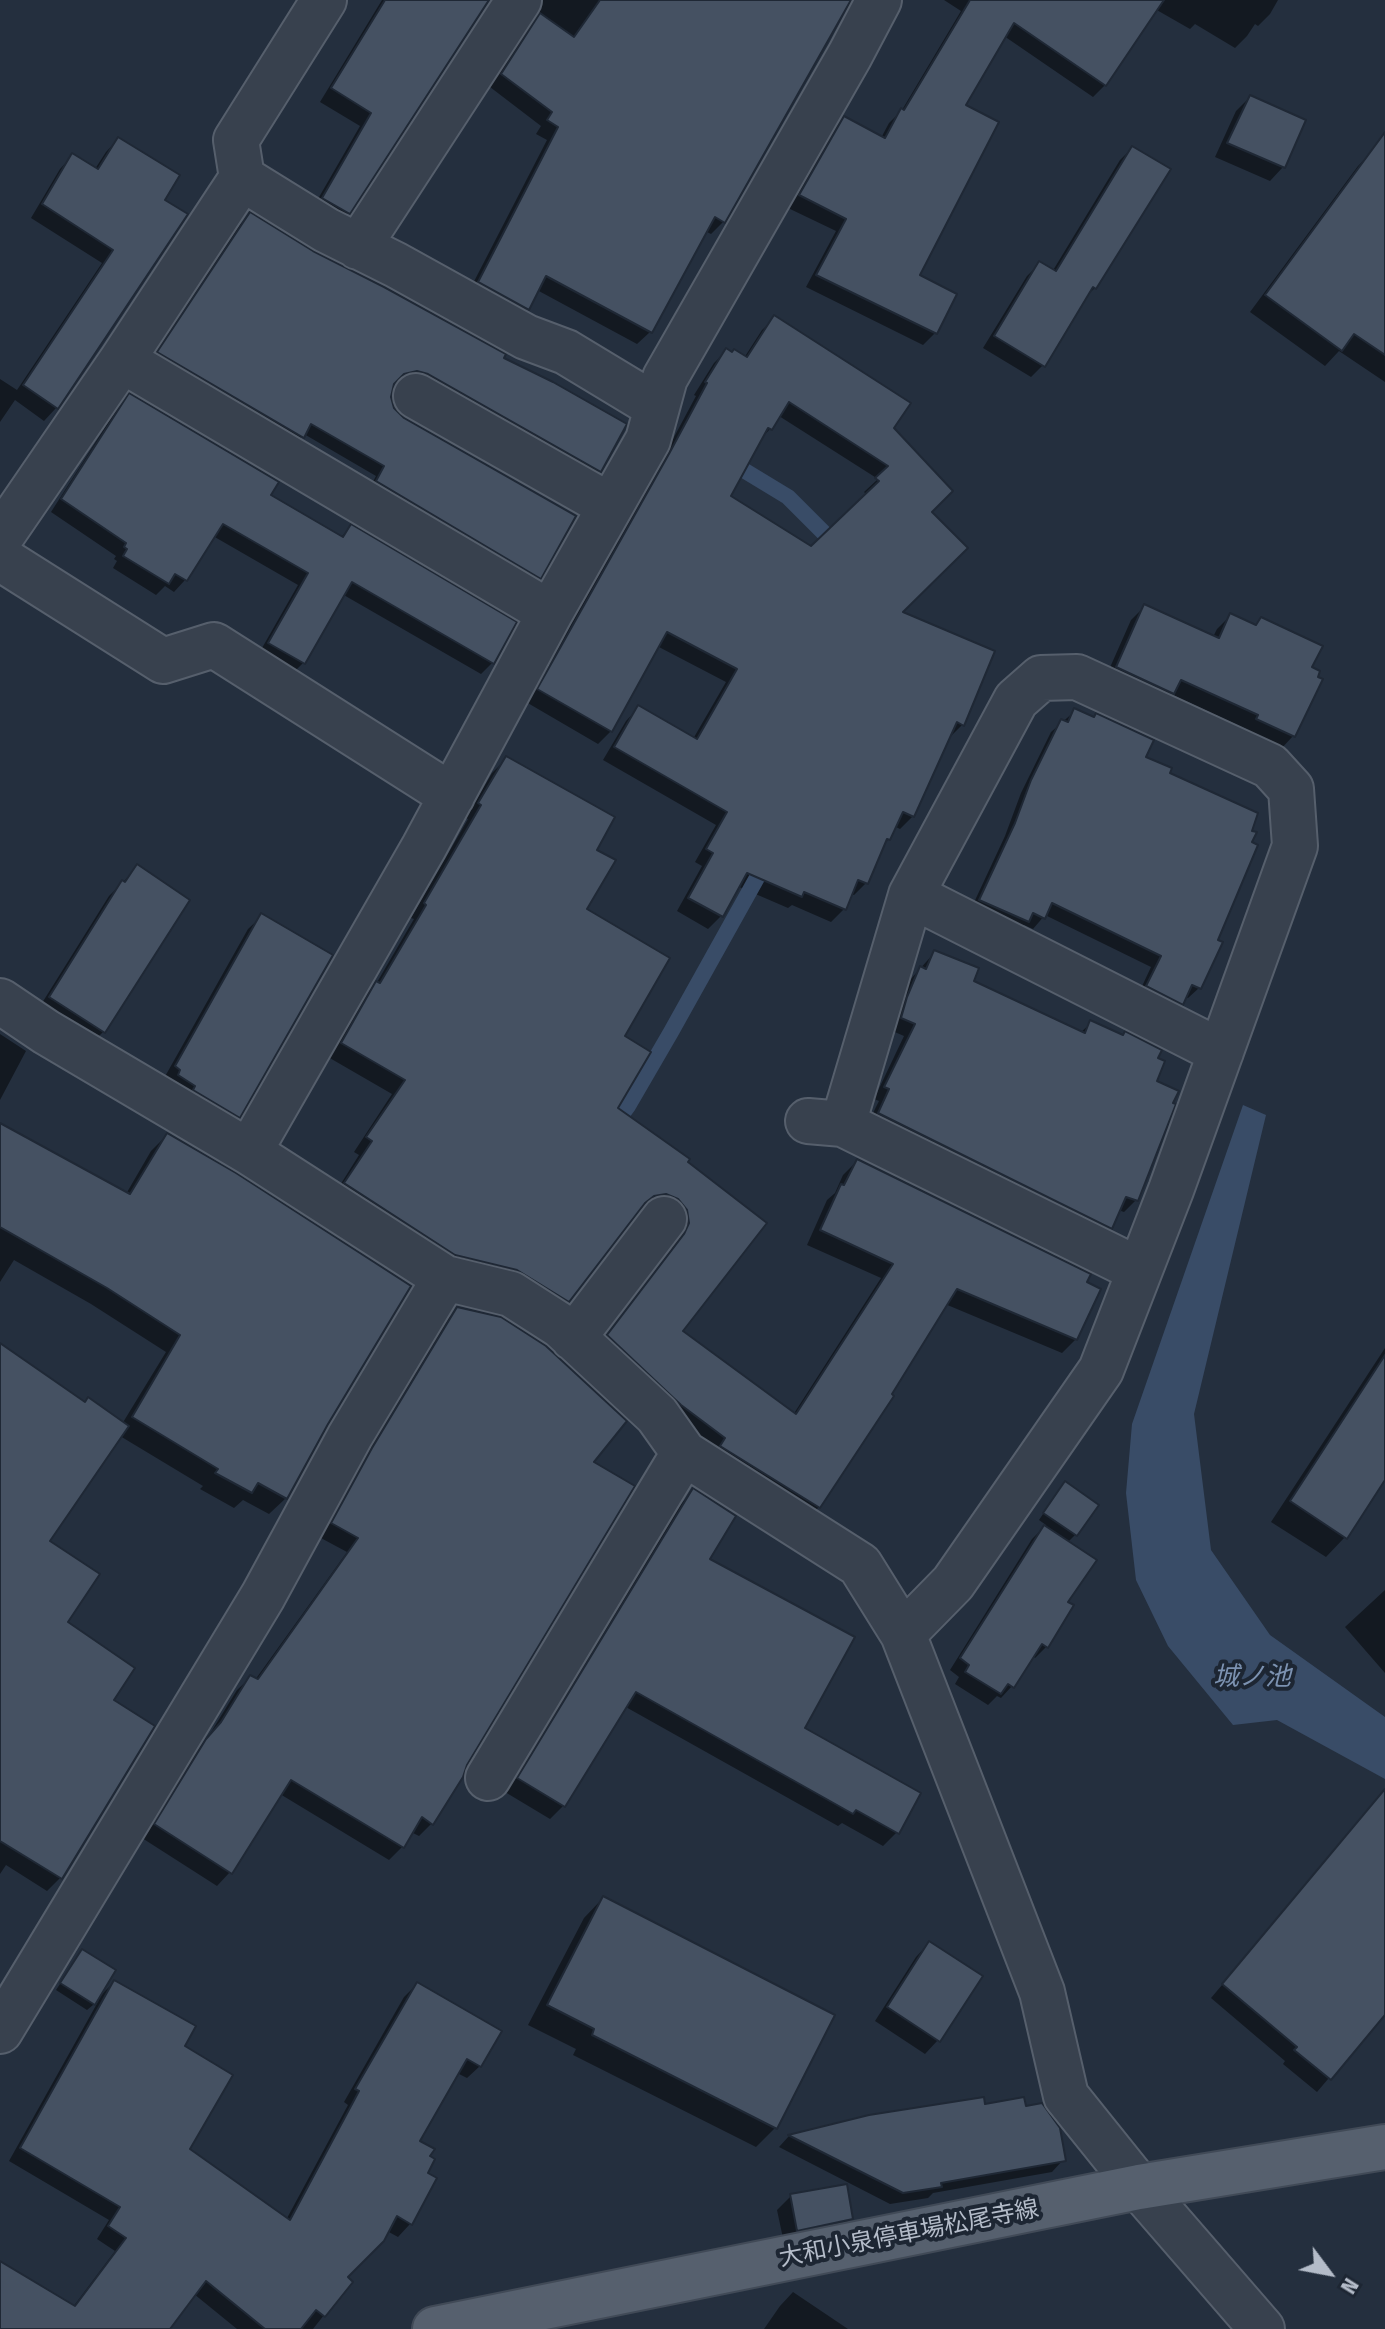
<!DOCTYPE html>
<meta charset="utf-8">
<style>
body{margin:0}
#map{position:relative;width:1385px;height:2329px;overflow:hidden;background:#242f3e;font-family:"Fira Sans Condensed",sans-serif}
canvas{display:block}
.north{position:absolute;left:1289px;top:2233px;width:80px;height:80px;-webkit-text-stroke:6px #1d2633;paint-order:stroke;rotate:122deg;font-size:22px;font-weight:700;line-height:32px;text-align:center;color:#b4bcc9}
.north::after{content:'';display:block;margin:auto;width:28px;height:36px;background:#b4bcc9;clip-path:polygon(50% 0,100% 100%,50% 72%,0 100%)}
</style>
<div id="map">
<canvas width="1385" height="2329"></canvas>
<div class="north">N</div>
</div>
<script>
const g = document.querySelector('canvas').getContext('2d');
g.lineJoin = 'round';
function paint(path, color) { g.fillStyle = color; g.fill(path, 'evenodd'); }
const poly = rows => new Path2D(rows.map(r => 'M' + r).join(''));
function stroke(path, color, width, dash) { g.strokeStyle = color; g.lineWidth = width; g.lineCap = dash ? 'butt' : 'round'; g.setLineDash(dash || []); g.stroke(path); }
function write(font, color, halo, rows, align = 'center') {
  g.font = font + ' "Fira Sans Condensed","Noto Sans JP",sans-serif'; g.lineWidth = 8; g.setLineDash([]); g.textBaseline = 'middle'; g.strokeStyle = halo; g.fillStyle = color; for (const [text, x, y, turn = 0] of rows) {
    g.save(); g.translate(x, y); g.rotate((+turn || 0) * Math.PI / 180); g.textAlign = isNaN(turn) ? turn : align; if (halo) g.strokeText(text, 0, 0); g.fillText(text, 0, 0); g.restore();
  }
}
const water = poly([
 [1243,1105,1266,1115,1194,1414,1211,1550,1270,1635,1385,1717,1385,1779,1277,1720,1233,1725,1168,1646,1136,1580,1126,1493,1132,1424]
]);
const shadow = poly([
 [382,0,487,0,348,213,336,225,311,211,360,126,320,102],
 [527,0,848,0,723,222,711,234,705,231,650,332,637,344,537,290,527,309,514,321,467,295,547,140,536,134,541,126,490,87,528,28,532,16],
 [944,0,1278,0,1270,14,1258,26,1255,24,1247,36,1235,48,1195,24,1190,29,1155,9,1105,85,1093,97,1004,36,963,106,918,276,935,333,923,345,806,287,836,231,788,208,832,130,844,118,881,138,889,123,902,110,961,11],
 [1250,97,1283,167,1270,181,1215,157,1236,111],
 [118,139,162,201,185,215,56,408,44,421,15,400,0,422,0,379,17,390,102,263,31,218,60,169,72,156,95,169,106,152],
 [1132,148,1095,288,1084,298,1043,365,1031,377,983,348,1027,276,1039,264,1052,272,1120,160],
 [1374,150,1385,158,1385,382,1339,351,1325,366,1250,312,1358,166],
 [250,215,312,253,501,359,599,471,590,480,404,380,393,383,389,395,392,409,539,577,530,587,368,491,376,476,304,434,293,446,149,362,240,224],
 [775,318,891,428,929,512,899,613,962,725,950,737,913,816,900,829,894,826,889,839,882,845,866,883,854,895,850,894,844,909,831,922,792,905,788,908,737,886,721,916,708,929,677,911,702,866,695,862,716,825,603,760,626,721,638,708,693,739,726,682,657,646,611,731,598,744,526,702,658,467,696,396,694,395,714,363,726,351,744,358,762,330],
 [779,416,878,479,864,492,867,495,811,548,728,497,758,442,770,429],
 [130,396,269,496,340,538,351,527,492,663,481,674,342,594,303,663,292,674,258,655,298,585,213,536,185,580,174,592,165,586,156,595,113,568,117,561,114,559,116,556,51,512,118,407],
 [1144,607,1213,637,1217,629,1231,615,1254,626,1261,620,1315,678,1320,680,1293,736,1280,750,1244,732,1246,729,1171,694,1159,707,1104,681,1131,620],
 [1075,711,1167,774,1215,941,1199,988,1188,998,1184,997,1181,1003,1170,1014,1137,997,1151,967,1045,915,1033,929,1024,925,1017,932,970,911,1005,836,1021,793,1051,732],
 [506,759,595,850,584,910,622,1037,615,1108,764,1223,680,1332,793,1415,881,1278,807,1245,827,1200,835,1193,843,1175,857,1161,1076,1339,1062,1353,945,1304,819,1507,805,1521,707,1461,595,1350,671,1250,675,1238,651,1207,638,1210,568,1300,554,1314,332,1198,359,1155,354,1152,392,1094,328,1057,362,997,376,984,414,919,411,918,468,819,466,818,492,773],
 [138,867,187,900,103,1032,90,1045,37,1011,109,896],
 [262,916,238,1116,225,1130,163,1080,248,929],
 [935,952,972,982,1080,1033,1091,1023,1154,1082,1136,1200,1124,1212,1118,1210,1110,1228,1098,1239,867,1125,879,1101,874,1099,904,1036,890,1030,896,1010,909,981],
 [0,1034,26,1051,0,1100],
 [0,1125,126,1194,151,1151,167,1135,326,1423,286,1498,269,1514,243,1500,234,1508,200,1489,203,1486,120,1436,47,1542,65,1622,111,1700,153,1726,60,1878,47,1891,6,1865,0,1874,0,1346,84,1404,122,1424,166,1352,91,1304,14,1260,0,1282],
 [458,1309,591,1462,432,1823,419,1836,411,1832,402,1847,389,1860,280,1794,230,1872,217,1886,142,1838,193,1755,208,1737,237,1690,251,1677,255,1680,347,1552,319,1537,359,1464,444,1322],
 [1385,1348,1385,1477,1345,1537,1326,1557,1271,1522],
 [1059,1490,1075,1535,1067,1543,1066,1602,1046,1647,1035,1658,1032,1656,1012,1686,1001,1698,997,1696,988,1705,955,1684,959,1677,950,1670,1032,1539,1046,1525,1039,1520],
 [693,1491,707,1560,803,1729,897,1832,883,1846,842,1823,838,1826,624,1706,563,1806,550,1819,505,1792,680,1505],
 [1385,1590,1385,1673,1345,1627],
 [1365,1816,1385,1833,1385,2012,1317,2092,1283,2064,1285,2061,1211,1998],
 [603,1898,775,2128,756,2147,573,2055,576,2049,528,2025,584,1918],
 [929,1943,938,2040,925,2054,875,2021,916,1957],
 [82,1951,99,1997,114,1982,182,2047,188,2150,286,2220,348,2105,344,2102,404,1997,417,1984,480,2066,467,2078,457,2073,417,2141,428,2157,425,2174,410,2224,398,2237,387,2231,345,2277,350,2282,313,2329,237,2329,194,2294,167,2329,0,2329,0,2264,73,2307,115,2251,97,2239,109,2220,9,2161,99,2000,87,2010,56,1990],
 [983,2106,1024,2108,1063,2160,1052,2172,933,2193,928,2198,890,2204,779,2147,789,2136,870,2117],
 [791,2196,851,2218,838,2232,784,2243,777,2210],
 [793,2292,848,2329,764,2329,780,2306]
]);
const stream = poly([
 [727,460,788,497,840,549],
 [611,1129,628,1106,671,1032,768,858]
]);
const building = poly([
 [385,0,489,0,350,214,322,198,371,113,331,88,385,0],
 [600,0,851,0,725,223,715,217,652,333,546,276,529,310,478,282,558,127,547,120,552,112,501,74,540,13,574,37,600,0],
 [970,0,1164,0,1106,86,1014,23,966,105,999,122,920,275,957,294,937,334,816,275,846,219,799,195,844,116,885,138,901,108,904,110,970,0],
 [1250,95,1306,120,1285,168,1227,143,1250,95],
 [1385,132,1385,355,1354,334,1342,351,1265,295,1385,132],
 [118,137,180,175,165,200,188,214,58,409,23,385,113,250,42,204,72,153,98,169,118,137],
 [1132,146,1171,169,1096,289,1093,287,1045,367,994,336,1039,261,1056,271,1132,146],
 [250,212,313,251,384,287,506,354,504,358,553,382,627,424,601,472,428,374,417,371,404,374,394,384,391,397,394,408,404,418,576,516,541,579,376,481,384,466,311,424,304,438,157,352,250,212],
 [774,315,911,403,894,428,953,491,932,512,968,548,903,612,995,651,964,726,957,722,914,817,903,812,890,840,887,839,868,884,858,880,846,910,804,892,802,897,747,873,723,917,688,898,713,853,706,849,727,812,614,747,638,705,697,739,737,669,667,632,612,732,537,689,670,452,707,383,705,382,726,348,732,352,734,349,747,357,774,315],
 [789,402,888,466,875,478,879,481,811,546,731,496,768,428,772,430,789,402],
 [129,393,279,482,271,495,343,537,351,524,517,622,494,664,352,582,305,664,268,643,308,573,223,524,187,581,175,574,169,584,123,556,127,549,124,547,126,543,61,499,129,393],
 [1144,604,1219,638,1230,613,1256,625,1261,617,1323,646,1312,667,1320,671,1318,677,1323,679,1295,737,1256,719,1258,715,1181,680,1174,694,1116,667,1144,604],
 [1074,708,1094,717,1096,713,1154,740,1146,757,1172,768,1170,773,1258,813,1252,831,1257,832,1252,842,1258,845,1218,940,1223,942,1201,989,1192,985,1183,1005,1146,986,1161,956,1052,903,1045,919,1033,913,1029,922,979,900,1015,823,1031,780,1061,719,1068,722,1074,708],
 [506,756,615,817,597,850,616,860,587,909,670,958,625,1036,651,1052,618,1108,690,1159,688,1162,767,1223,683,1331,796,1414,893,1264,820,1230,841,1184,844,1185,857,1159,1091,1274,1087,1282,1101,1289,1077,1340,957,1289,892,1394,894,1396,820,1508,720,1446,725,1438,681,1405,607,1335,684,1234,689,1223,687,1210,678,1199,666,1194,654,1196,645,1203,569,1302,517,1270,455,1255,344,1183,372,1141,366,1137,405,1080,341,1043,376,981,380,983,426,905,424,903,481,805,478,803,506,756],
 [137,864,190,900,105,1033,49,997,122,880,125,882,137,864],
 [261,913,333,955,240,1118,193,1090,195,1086,178,1075,180,1070,175,1066,261,913],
 [934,950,979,968,974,981,1085,1033,1090,1020,1123,1035,1125,1031,1162,1050,1158,1058,1165,1061,1157,1081,1179,1091,1173,1103,1176,1104,1138,1201,1126,1197,1112,1229,878,1113,889,1089,884,1087,915,1024,901,1018,907,997,920,966,926,969,934,950],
 [0,1123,130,1194,167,1133,236,1173,411,1286,328,1424,287,1499,258,1483,252,1493,215,1473,218,1469,132,1417,180,1335,107,1288,0,1227,0,1123],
 [457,1307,501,1317,546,1346,627,1421,594,1462,635,1486,467,1765,463,1777,433,1825,422,1817,404,1848,291,1780,232,1874,154,1824,206,1739,221,1722,250,1675,258,1679,358,1538,331,1523,372,1448,457,1307],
 [0,1343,85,1402,88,1397,129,1426,50,1541,100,1574,68,1622,135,1668,114,1700,155,1726,62,1879,0,1841,0,1343],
 [1385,1355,1385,1480,1347,1539,1290,1501,1385,1355],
 [1065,1481,1099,1505,1077,1536,1043,1513,1065,1481],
 [693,1488,736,1516,710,1559,855,1637,805,1728,921,1793,899,1834,856,1810,853,1814,636,1692,565,1807,517,1778,693,1488],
 [1044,1525,1097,1560,1068,1602,1074,1605,1048,1648,1042,1644,1014,1688,1008,1684,1001,1694,965,1672,969,1665,960,1658,1044,1525],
 [1385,1789,1385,2015,1331,2080,1294,2050,1297,2047,1222,1984,1385,1789],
 [603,1896,835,2015,777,2129,592,2035,594,2029,547,2005,603,1896],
 [929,1941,983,1976,940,2042,887,2007,929,1941],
 [82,1949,116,1970,95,2005,60,1983,82,1949],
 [114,1980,196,2026,185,2046,233,2075,190,2149,290,2220,359,2091,355,2089,417,1982,502,2031,481,2067,467,2059,420,2141,435,2149,430,2156,435,2159,428,2173,437,2178,412,2225,397,2216,384,2241,348,2277,353,2282,325,2317,316,2310,301,2329,265,2329,206,2281,170,2329,0,2329,0,2261,75,2306,126,2238,108,2226,120,2207,20,2148,114,1980],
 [984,2097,985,2104,1024,2097,1026,2106,1042,2103,1060,2128,1066,2161,941,2183,942,2187,903,2193,788,2135,869,2115,984,2097],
 [847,2184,853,2219,797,2231,790,2194,847,2184]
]);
const minor = poly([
 [242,178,326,230,396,265,526,337,566,352,657,407],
 [358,247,519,0],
 [122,360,550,613],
 [416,396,610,506],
 [0,538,122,360,242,178,236,140,324,0],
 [0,558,163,661,214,645,452,796],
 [911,895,1221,1052],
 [0,1001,46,1032,249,1152,445,1278,511,1294,561,1326,657,1415,684,1453,860,1565,903,1634,966,1796,1042,1992,1066,2096,1139,2187,1262,2329],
 [808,1121,843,1124,1139,1270],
 [843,1124,911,895,1016,700,1041,678,1077,677,1270,766,1291,789,1295,846,1171,1190,1101,1370,953,1583,903,1634],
 [249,1152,424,847,550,613,648,440,665,378,850,55,879,0],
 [573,1338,664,1219],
 [488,1778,684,1453],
 [0,2031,263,1596,350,1436,445,1278]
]);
const major = poly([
 [435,2329,1139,2187,1385,2147]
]);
const streetNames = [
 ["大和小泉停車場松尾寺線",909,2234,-11]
];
const waterNames = [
 ["城ノ池",1252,1678]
];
paint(water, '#394c67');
paint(shadow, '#0007');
stroke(stream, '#394c67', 16);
paint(building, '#455162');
stroke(building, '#1f2835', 2);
stroke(minor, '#565f6c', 48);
stroke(major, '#414a57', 48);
stroke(minor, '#38414e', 44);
stroke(major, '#56606e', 44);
write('24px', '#b4bcc9', '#1d2633', streetNames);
write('italic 26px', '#7c92b1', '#1d2633', waterNames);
</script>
